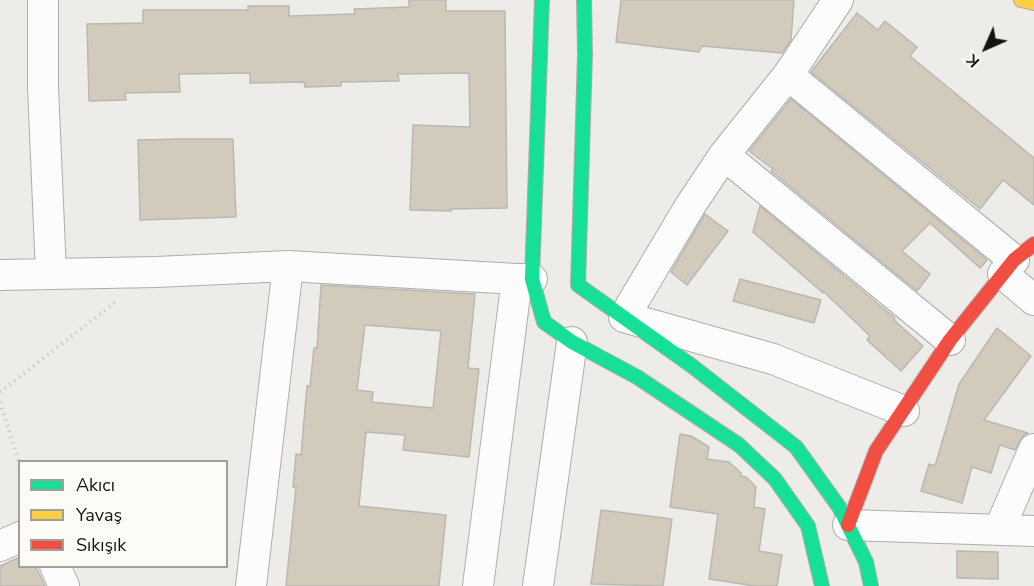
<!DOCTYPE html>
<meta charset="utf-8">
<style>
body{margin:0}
#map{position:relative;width:1034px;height:586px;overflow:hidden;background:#eeece9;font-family:"Nunito Sans",sans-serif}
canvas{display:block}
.legend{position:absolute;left:18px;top:460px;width:210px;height:108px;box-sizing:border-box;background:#fdfbf6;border:2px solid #a09f9b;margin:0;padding:8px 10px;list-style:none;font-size:18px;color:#141412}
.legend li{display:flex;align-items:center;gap:12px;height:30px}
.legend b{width:30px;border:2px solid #a09f9b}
.north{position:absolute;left:956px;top:18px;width:60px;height:60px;-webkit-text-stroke:4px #fdfbf6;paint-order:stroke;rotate:225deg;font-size:16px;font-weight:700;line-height:24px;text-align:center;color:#141412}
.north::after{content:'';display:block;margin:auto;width:21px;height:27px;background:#141412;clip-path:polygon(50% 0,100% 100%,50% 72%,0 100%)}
</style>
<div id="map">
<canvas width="1034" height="586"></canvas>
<ul class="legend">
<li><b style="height:8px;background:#16e098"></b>Akıcı</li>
<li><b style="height:8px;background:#ffcf43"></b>Yavaş</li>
<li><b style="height:8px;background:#f24e42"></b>Sıkışık</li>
</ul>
<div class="north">K</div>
</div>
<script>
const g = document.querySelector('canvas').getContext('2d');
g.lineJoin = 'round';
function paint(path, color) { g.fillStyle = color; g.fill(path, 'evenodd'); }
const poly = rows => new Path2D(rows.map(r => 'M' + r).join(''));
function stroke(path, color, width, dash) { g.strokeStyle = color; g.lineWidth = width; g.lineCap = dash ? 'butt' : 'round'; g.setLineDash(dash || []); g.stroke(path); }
const building = poly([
 [409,0,446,0,446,11,505,11,507,208,451,209,451,211,410,210,413,125,470,127,469,73,398,74,399,81,341,82,341,86,305,87,304,82,250,83,250,73,179,74,180,92,125,93,126,100,89,101,87,24,143,23,143,10,248,10,248,6,289,6,289,16,355,14,354,9,409,7,409,0],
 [621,0,794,0,791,40,782,53,702,46,699,52,616,42,621,0],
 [857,13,878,30,885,21,917,47,910,56,1034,158,1034,205,1003,180,980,209,811,72,857,13],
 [791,99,987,260,980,268,930,223,902,251,930,274,917,291,771,171,773,169,749,151,791,99],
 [178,139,233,139,236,217,140,220,138,140,178,139],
 [760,206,895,318,894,320,923,346,901,371,867,340,870,336,823,291,823,293,753,232,760,206],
 [705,214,728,231,687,285,671,272,705,214],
 [740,279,821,300,814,323,733,301,740,279],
 [321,285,475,294,468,368,479,369,469,457,403,450,405,435,366,432,359,506,446,515,439,586,286,586,296,487,293,487,296,454,301,455,307,386,310,386,314,348,317,348,321,285],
 [365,325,441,331,433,408,372,402,373,392,357,390,365,325],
 [997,328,1031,356,984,420,1028,433,1023,436,1015,450,1000,445,991,473,972,467,962,503,921,491,929,464,935,466,959,384,997,328],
 [680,434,691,436,709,447,707,459,729,462,741,473,741,476,746,477,756,487,754,507,765,509,759,551,782,555,777,586,755,586,709,579,718,514,670,507,680,434],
 [601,510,672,519,663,586,591,584,601,510],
 [957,551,998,552,998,579,957,578,957,551],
 [20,557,20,567,36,567,45,586,0,586,0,566,20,557]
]);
const path = poly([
 [0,392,117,301],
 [0,402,20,466]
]);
const street = poly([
 [43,0,43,87,51,273],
 [838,0,788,75,724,155,690,206,624,317,773,359,904,411],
 [788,75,1014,260],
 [724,155,950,340],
 [1003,274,1034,300],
 [0,275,156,272,288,266,517,279],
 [848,525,1034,531],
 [999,530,1034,449],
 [0,546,20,537],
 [55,566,64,586],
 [251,586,288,266],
 [478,586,517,279,532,279],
 [538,586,572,342]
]);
const fast = poly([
 [542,0,532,279,544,322,572,342,637,377,739,445,775,479,808,526,822,586],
 [584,0,585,54,578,285,692,366,796,447,839,507,866,562,871,586]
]);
const slow = poly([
 [1021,0,1034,3]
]);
const jam = poly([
 [848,525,876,451,950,340,1014,260,1034,244]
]);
paint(building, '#d2cbbb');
stroke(building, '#b9b8b5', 1.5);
stroke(street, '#aeadab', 32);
stroke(fast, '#aeadab', 16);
stroke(slow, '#aeadab', 16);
stroke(jam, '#aeadab', 16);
stroke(path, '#cecdcd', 4, [1.5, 4.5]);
stroke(street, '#fcfcfc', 30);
stroke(fast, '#16e098', 14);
stroke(slow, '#ffcf43', 14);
stroke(jam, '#f24e42', 14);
</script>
